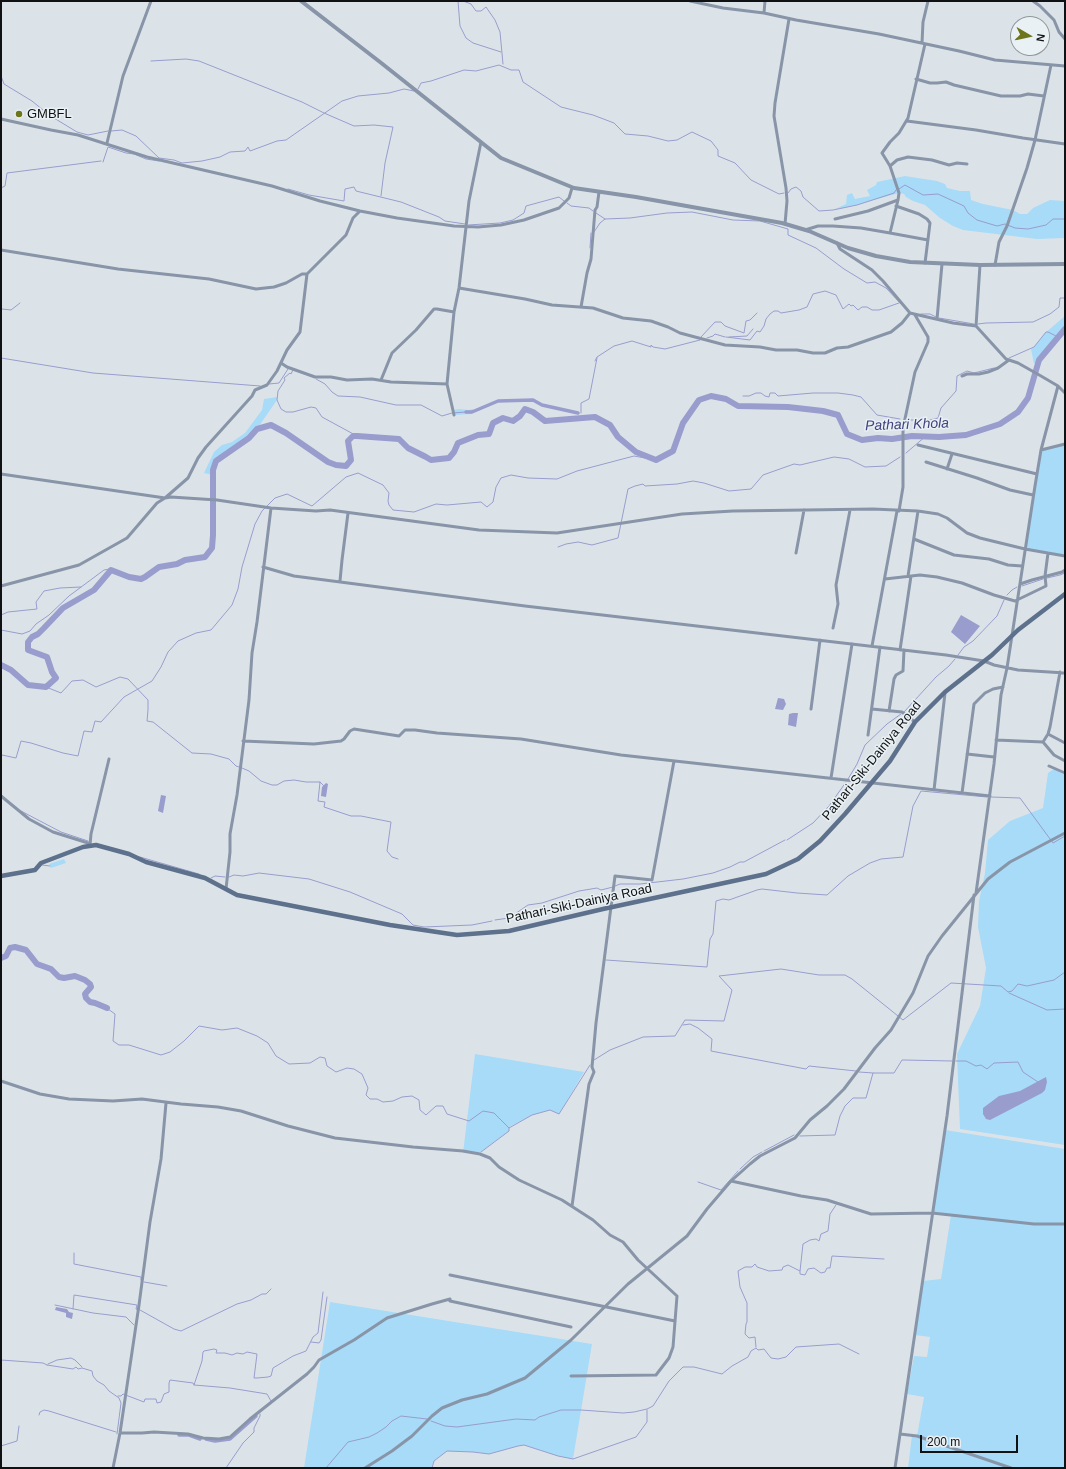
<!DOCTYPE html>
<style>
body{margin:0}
#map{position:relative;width:1066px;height:1469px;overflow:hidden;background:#dce3e8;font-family:Arial,sans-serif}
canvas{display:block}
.frame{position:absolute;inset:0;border:2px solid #0f1113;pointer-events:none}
.north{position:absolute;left:1010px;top:16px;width:40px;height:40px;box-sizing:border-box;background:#e9f1f5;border:1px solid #92979b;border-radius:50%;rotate:99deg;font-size:11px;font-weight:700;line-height:16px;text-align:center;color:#0f1113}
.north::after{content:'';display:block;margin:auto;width:14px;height:18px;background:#6c741c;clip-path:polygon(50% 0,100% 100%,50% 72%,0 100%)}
.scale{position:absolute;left:920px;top:1435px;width:98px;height:18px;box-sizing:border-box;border:2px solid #0f1113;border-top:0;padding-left:5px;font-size:12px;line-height:14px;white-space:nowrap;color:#0f1113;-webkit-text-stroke:3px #e9f1f5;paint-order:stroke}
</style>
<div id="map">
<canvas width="1066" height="1469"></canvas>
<div class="frame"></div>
<div class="north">N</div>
<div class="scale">200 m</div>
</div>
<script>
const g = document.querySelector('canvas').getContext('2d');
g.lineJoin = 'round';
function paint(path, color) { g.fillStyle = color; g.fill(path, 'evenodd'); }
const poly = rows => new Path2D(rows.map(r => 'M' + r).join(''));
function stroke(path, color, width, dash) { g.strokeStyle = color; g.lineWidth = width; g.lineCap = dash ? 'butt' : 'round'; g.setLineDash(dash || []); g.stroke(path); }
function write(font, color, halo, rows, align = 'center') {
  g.font = font + ' Arial,sans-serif'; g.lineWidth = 3; g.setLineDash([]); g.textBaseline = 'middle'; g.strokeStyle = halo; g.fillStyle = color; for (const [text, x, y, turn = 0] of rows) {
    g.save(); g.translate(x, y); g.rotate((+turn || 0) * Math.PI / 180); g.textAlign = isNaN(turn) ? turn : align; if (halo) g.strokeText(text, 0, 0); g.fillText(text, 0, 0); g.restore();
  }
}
const green = poly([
 [905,176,937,181,945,184,947,188,960,191,970,191,971,200,983,204,1013,210,1020,214,1027,214,1033,208,1050,200,1065,201,1065,238,1037,239,963,230,953,226,940,218,925,205,913,201,906,197,904,194,899,193,857,205,833,210,846,204,847,195,852,193,855,199,870,196,867,190,876,185,877,182],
 [1065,316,1065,329,1039,360,1034,364,1031,349,1034,347,1045,333],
 [277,397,277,400,257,429,249,438,216,461,213,470,213,475,204,473,214,452,222,445,232,442,245,433,262,410,264,399],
 [459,409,469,410,473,409,472,414,454,415,453,410],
 [1065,444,1065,556,1025,549,1041,450],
 [1054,769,1065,775,1065,1145,960,1129,957,1054,980,1006,986,968,978,927,979,901,985,873,988,840,1010,821,1043,808,1048,773],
 [64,859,66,863,51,868,49,864],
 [475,1054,584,1072,559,1114,550,1110,532,1115,509,1127,509,1131,478,1154,463,1153],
 [945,1130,1065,1149,1065,1468,908,1468,912,1435,917,1436,924,1397,907,1394,914,1356,927,1357,930,1337,915,1335,923,1281,941,1279,951,1215,932,1213],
 [330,1302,592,1344,573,1459,558,1456,524,1445,518,1446,489,1454,473,1452,447,1451,434,1461,431,1468,304,1468]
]);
const water = poly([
 [961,615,980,626,965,644,951,632],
 [778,698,784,699,786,704,783,710,775,709],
 [793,713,798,713,796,727,788,725,789,714],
 [326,783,328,784,326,797,321,796,322,787],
 [161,795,166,796,163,813,158,811],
 [1046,1077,1047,1082,1045,1090,1042,1093,990,1120,986,1119,983,1114,983,1108,999,1096,1020,1091],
 [56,1307,67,1309,69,1312,73,1313,72,1319,66,1317,66,1313,55,1310]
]);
const stream = poly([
 [458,1,460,26,466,38,473,43,501,52],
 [463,1,471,4,476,11,481,11,486,7,495,20,500,32,503,64],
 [151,61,186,59,199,61,302,102,324,113,354,126,374,125,393,127,385,163,381,196],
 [1,76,4,84,32,101,49,115,77,132,88,135,108,131],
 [418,89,421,83,431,81,464,70,476,71,499,65,511,70,519,70,523,82,561,107,593,115,614,123,625,134,648,136,668,141,677,140,692,132,711,141,718,150,718,156,735,163,751,180,779,194,784,193],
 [111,131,122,130,136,136,159,158,174,160,182,163,202,161,220,157,230,152,245,151,248,147,250,151,277,141,286,140,342,101,358,96,389,93,404,89,414,91],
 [103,162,108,147,126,153,134,154,146,159,159,161],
 [1,188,5,186,7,173,101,161],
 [288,189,309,195,344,201,345,189,354,187,356,191,401,202,439,217,445,221,465,224],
 [899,189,905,185,923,195,938,194,964,206,968,213,977,220,997,226,1005,224,1015,228,1028,229,1046,225,1053,219,1065,219],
 [788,193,791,189,796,187,801,191,803,197,819,211,833,210,857,205,894,193,896,190],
 [567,203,571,206,589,208,593,211],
 [596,213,605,219],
 [468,225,500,223,513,220,524,213,526,206,559,197,564,201],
 [594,232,600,223,605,219,630,218,667,213,692,212,733,220,760,221,788,229,788,235,816,248,844,269,867,283,875,282,886,288,901,304],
 [590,248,591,233],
 [1,310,2,309,11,310,20,303],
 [921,314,930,314,936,317],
 [939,318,974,324],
 [978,324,986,323,1033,322,1050,314,1059,307,1060,298,1065,298],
 [701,337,715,322,721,322,725,326,744,333,746,321,750,320,757,313],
 [726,337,750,340,757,331,760,332,764,326,766,319,770,314,774,311,778,311,781,313,799,310,807,307,813,294,825,291,836,295,843,309,849,304,851,306,853,305,858,310,862,307,867,307,872,310,879,310,899,303],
 [729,337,747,336,753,329],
 [707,338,713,336,715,334,725,337],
 [1,358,93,373,260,386],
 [1009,358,1034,347,1046,332,1048,332,1058,337],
 [595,361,597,357,614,346,632,341,651,347,651,345,653,347,665,349,700,340],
 [293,370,291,374,290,373,284,378,285,380,278,391,277,400,281,409,286,412,293,412,311,407,316,408,322,417,357,436],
 [316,379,325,384,332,392,338,396,360,397,396,405,421,405,442,416,452,413,466,412],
 [269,384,279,383,288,369],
 [743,396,749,396,756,393,761,393,765,396,769,397,770,393,775,393,778,396,813,393,838,393,853,395,861,397,877,415,900,419],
 [581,413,581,403,589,399,597,358],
 [909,420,930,420,938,418,941,408,956,391,957,376,967,371,974,373,994,368],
 [906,453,926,436],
 [558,547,566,544,578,542,592,545,618,538,628,489,635,486,643,484,645,486,677,484,693,481,704,483,729,491,751,489,763,475,794,464,800,465,834,457,849,459,865,467,886,466,900,457],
 [1047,578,1060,575,1065,573],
 [1022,586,1043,579],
 [1007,595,1012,590,1017,587],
 [1,615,8,612,37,609,36,602,44,591,60,588,81,587],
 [1,630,22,634,30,631,36,624,49,615,69,596,104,570,110,569],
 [958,655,964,647,973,641,997,616,1004,600],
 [46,687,61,693,72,681,83,680,96,687,120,677,128,679,148,700,148,710,147,721,153,722,192,753,211,754,229,759,236,766,239,767],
 [904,712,936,677,949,666,955,659],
 [1,757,2,755,16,758,21,741,31,743,63,753,78,756,84,731,92,732,95,721,101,722,124,697,152,681,161,667,168,652,178,641,196,633,211,630,232,605,238,589,242,567,255,524,262,511,275,498,287,494,312,506,346,477,358,473,383,485,389,493,388,501,389,505,393,510,414,512,436,504,447,505,481,502,487,507,493,502,496,487,501,478,511,475,528,478,557,479,577,471,634,456,656,460],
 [242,768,249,771,261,781,272,785,277,785,284,781,294,780,306,782,320,782,324,786],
 [848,779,857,764,865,745,887,724,901,714],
 [320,782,318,801,325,802,324,807,351,816,361,816,391,822,387,851,392,857,398,859],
 [1,794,6,799],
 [991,797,1020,798,1053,843,1065,836],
 [21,811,61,832,88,841],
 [787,840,813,823,829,806,846,782],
 [140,857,199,874],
 [42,865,50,866],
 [229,877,234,875,243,876,259,873,309,879,350,892,402,914,413,925,424,927,472,925,492,921],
 [211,878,215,876,225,877],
 [615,886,620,884,640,884,683,879,713,873,730,867,740,862,744,862,785,840],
 [495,920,509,918,528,905,542,903,579,891,597,888,601,890,613,887],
 [606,960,707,967,710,939,713,934,716,901,723,899,729,900,757,890,762,889,797,893,827,895,848,876,870,863,881,859,903,857,913,806,921,791,987,797],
 [1009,993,1047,1010,1065,1009],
 [108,1009,115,1014,113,1041,119,1045,129,1045,161,1055,170,1052,184,1041,199,1026,222,1030,237,1028,257,1036,268,1043,276,1056,289,1064,310,1063,320,1057,325,1058,327,1066,336,1072,347,1068,354,1069,362,1074,368,1088,366,1095,370,1099,377,1099,383,1102,393,1101,402,1097,412,1096,419,1100,420,1110,426,1115,436,1106,443,1106,447,1114,469,1121,483,1111,494,1113,509,1128,532,1115,550,1110,559,1114,590,1065],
 [683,1025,690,1024,698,1028,712,1039,711,1051,806,1069,809,1066,856,1071],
 [594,1060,610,1050,643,1037,675,1036,685,1020,724,1021,732,990,719,976,781,969,819,975,845,975,852,979,903,1020,951,983,1001,986,1008,992,1012,991,1018,984,1027,986,1054,980,1065,972],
 [956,1061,966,1061,976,1066,981,1065,987,1069,994,1063,1018,1062,1023,1072,1038,1082],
 [859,1072,873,1073],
 [800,1136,835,1135,840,1116,845,1106,853,1098,866,1098,873,1073,894,1073,902,1060,904,1060,952,1061],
 [764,1151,794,1135],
 [481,1152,509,1131,509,1128],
 [740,1169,753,1157,762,1152],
 [698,1182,721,1190,738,1171],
 [74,1253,74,1264,141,1277,141,1280],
 [800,1271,800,1274,805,1275,808,1269,814,1268,821,1273,825,1272,827,1268,830,1268,832,1256,884,1259],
 [144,1282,167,1286],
 [55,1305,93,1313,126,1317,134,1325],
 [73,1309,74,1295,137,1305,136,1309,138,1310],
 [140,1310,174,1329,181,1331,237,1304,251,1300,262,1294,266,1294,271,1289],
 [311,1342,319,1343,321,1340,327,1297],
 [756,1347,755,1337,749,1338,745,1334,746,1324,747,1322,747,1303,740,1287,738,1271,745,1267,752,1267,755,1264,757,1267,769,1271,782,1270,783,1267,788,1265,800,1271,803,1244,810,1240,816,1239,819,1241,821,1234,828,1231,830,1214,836,1205],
 [1,1360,43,1363,47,1365],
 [48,1364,57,1360,71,1358,75,1360,82,1367],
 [47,1365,73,1369,76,1367,78,1369,82,1368,92,1371,93,1376,97,1381,104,1385,109,1391,119,1398,121,1403,117,1434],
 [194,1385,202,1361,203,1352,204,1351,214,1349,217,1350,216,1353,225,1353,232,1355,237,1353,243,1354,247,1352,257,1354,254,1378,257,1378,268,1377,271,1376,273,1368,293,1356,306,1351,313,1337,318,1333,323,1292],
 [118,1396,121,1396,123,1394,144,1402,145,1399,156,1399,157,1403,161,1402,164,1394,169,1392,169,1383,170,1380,193,1383,194,1385,230,1388,267,1394,271,1401],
 [39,1415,40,1412,44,1410,49,1411,116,1432],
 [431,1421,445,1426,457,1427,516,1419,535,1420,539,1417,561,1410,581,1410,623,1413,634,1412,647,1409,653,1406,669,1381,683,1367,694,1367,722,1374,732,1366,748,1357,751,1351,756,1348,758,1350,764,1349,771,1358,778,1359,786,1357,796,1347,839,1344,859,1354],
 [1,1446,17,1441,19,1426],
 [226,1468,243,1443,254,1432,254,1428,260,1416,260,1414],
 [326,1468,348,1442,369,1437,377,1433,386,1427,392,1421,401,1416,427,1419],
 [432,1468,434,1461,447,1451,473,1452,489,1454,518,1446,524,1445,558,1456,573,1459,636,1437,647,1422,647,1410]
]);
const canal = poly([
 [466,412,472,412,498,401,533,400,542,405,578,413],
 [179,1435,189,1435,200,1439],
 [206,1439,215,1441,230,1439,256,1416]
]);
const river = poly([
 [1,665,11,670,28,685,46,687,56,678,52,672,47,657,28,650,28,642,32,637,38,634,44,628,63,608,94,590,111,570,129,577,141,579,145,577,159,567,177,564,185,560,205,557,212,548,213,535,213,470,216,461,249,438,257,429,271,425,286,433,328,462,336,465,346,466,351,460,348,441,353,436,357,436,399,439,408,448,426,457,431,460,449,458,454,452,458,443,478,435,489,434,493,423,503,418,513,421,520,416,525,409,533,412,545,421,595,417,610,425,618,437,636,452,656,460,673,451,683,423,699,400,711,396,726,399,738,406,788,407,823,411,838,415,847,434,862,440,878,438,892,439,912,436,939,437,966,435,1000,424,1018,412,1028,398,1039,360,1065,329],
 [1,958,6,956,10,948,15,947,26,950,37,964,51,969,59,977,64,978,75,976,85,980,90,984,91,987,85,994,86,998,90,1002,95,1003,107,1008]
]);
const minor = poly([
 [690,1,723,8,764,13,796,20,879,34,959,51,995,60,1065,66],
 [1033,1,1040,6,1054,20,1059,32,1065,39],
 [764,13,765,1],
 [922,43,923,22,928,1],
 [916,79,930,83,937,83,946,82,954,85,1001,96,1020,96,1028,94,1044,96],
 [1,119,51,130,78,135,147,157,272,186,320,201,360,211,397,218,454,226,478,227,501,225,524,220,559,208,569,198,572,188],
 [907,121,976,130,1023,138,1065,144],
 [107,143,123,76,151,1],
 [890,166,897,160,908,157,932,160,949,165,957,163,967,164],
 [896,206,919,214,927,219,930,223,925,263],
 [835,219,868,211,898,200],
 [785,224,787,201,786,188,774,116,775,103,789,19],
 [805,230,818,226,833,226,861,228,890,233,898,200,899,193,890,166,882,153,890,142,899,133,908,118,925,44],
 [890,233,928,240],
 [837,243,840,249,872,270,883,281,910,313,953,323,976,326,1006,359,1018,363,1041,376,1058,386,1065,393],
 [1,250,118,269,209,279,256,289,274,287,286,283,302,274,307,274],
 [995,265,999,242,1007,226,1027,168,1035,140,1051,65],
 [459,288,525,299,552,305,593,308,623,318,651,321,668,327,680,333,725,345,760,347,776,350,797,350,813,353,825,353,837,348,848,347,891,332,902,323,910,313],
 [581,307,587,273,591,259,595,210,597,207,599,192],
 [937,319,942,264],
 [976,326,980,265],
 [281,363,287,367,315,377,331,377,347,380,372,379,391,382,447,384,454,312],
 [962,376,967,374,979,374,988,372,998,368,1009,360],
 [381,380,392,353,416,330,434,309,437,309,454,312,459,288,469,201,481,142],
 [447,384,454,415],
 [918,445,1037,474],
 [1041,450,1065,444],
 [926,462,977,478,1010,490,1033,495],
 [947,469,952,454],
 [1,474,165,498,188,478,198,458,206,447,252,396,255,390,267,385,277,371,287,350,300,332,307,274,346,235,353,218,360,211],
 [899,511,903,487,903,428,915,372,928,342,928,337,915,315],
 [914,539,954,555,989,559,1008,565,1022,566],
 [796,553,804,510],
 [263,567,294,576,525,606,946,655,984,661,994,665,1018,670,1065,673],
 [908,576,918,511],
 [885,579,920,575,937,577,962,583,994,595,1015,601,1046,586,1045,576,1048,553],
 [340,581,342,560,348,513],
 [1020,584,1032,580,1062,572,1065,570],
 [1,586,79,565,127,538,157,503,165,498,171,497,217,500,271,508,316,511,330,510,479,530,557,533,682,514,733,511,806,510,873,509,918,511,938,514,947,518,967,533,980,538,1025,549,1065,556],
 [833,628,838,604,836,585,850,510],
 [872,646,897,511],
 [900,650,911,576],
 [1060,672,1050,727,1048,734,1043,742,1054,755,1065,761],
 [811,709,820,640],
 [872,709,902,712,915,722],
 [889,711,894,679,896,675,903,671,904,650],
 [1048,734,1065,743],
 [868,735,880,647],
 [996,740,1043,742],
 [243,741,314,744,341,741,344,739,350,731,354,729,399,736,405,730,415,730,437,733,521,739,621,755,990,796],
 [967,754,994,757],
 [1049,766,1065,773],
 [831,778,852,644],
 [934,790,945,693],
 [962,793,974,704,985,693,993,689,1003,687],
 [1,796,29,819,53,832,88,843,90,845,91,834,109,759],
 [226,889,230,852,230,834,237,795,249,700,252,653,257,622,271,508],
 [976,893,994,764,1001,695,1007,668,1035,486,1041,450,1058,386],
 [1,1081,40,1094,69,1099,113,1101,142,1099,181,1104,218,1107,241,1111,288,1126,335,1138,413,1147,463,1151,480,1154,490,1158,499,1167,519,1180,562,1200,593,1220,610,1235,623,1242,638,1260,677,1296,673,1347,669,1358,656,1375,571,1376],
 [731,1181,801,1196,827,1200,871,1214,932,1213,1034,1224,1065,1224],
 [572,1206,589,1084,594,1072,592,1067,596,1023,615,876,652,880,674,761],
 [450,1275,675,1321],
 [450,1301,571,1327],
 [120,1433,142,1433,154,1432,188,1434,203,1438,219,1439,230,1437,250,1419,307,1374,314,1367,319,1360,354,1340,387,1318,432,1304,450,1299],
 [900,1434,917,1436,1011,1468],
 [113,1468,120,1433,139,1305,150,1222,161,1159,166,1103],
 [365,1468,392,1451,412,1436,432,1416,442,1408,462,1400,487,1394,525,1378,571,1340,628,1284,687,1236,707,1209,731,1181,750,1164,760,1156,795,1138,810,1120,827,1106,844,1089,875,1048,891,1030,913,993,928,956,942,936,988,879,1010,862,1065,833],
 [895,1468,947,1116,974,895]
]);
const tertiary = poly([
 [301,1,380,62,501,158,574,188,636,197,782,223,809,231,848,248,876,256,910,262,980,265,1065,264]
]);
const secondary = poly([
 [1,876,35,870,41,863,83,847,96,845,129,854,146,862,205,878,237,895,390,925,457,935,509,931,603,909,766,874,798,859,820,841,845,814,890,761,915,722,945,692,992,655,1018,630,1065,594]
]);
const markers = [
 [19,114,4,"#6c741c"]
];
const poiNames = [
 ["GMBFL",27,114]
];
const streetNames = [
 ["Pathari-Siki-Dainiya Road",872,761,-51],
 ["Pathari-Siki-Dainiya Road",579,904,-12]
];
const waterNames = [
 ["Pathari Khola",907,425,-2]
];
paint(green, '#a8dbf7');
paint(water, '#989dcd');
stroke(stream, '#989dcd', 1);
stroke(canal, '#989dcd', 3.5);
stroke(river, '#989dcd', 6);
stroke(minor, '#8895a8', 3);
stroke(tertiary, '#8895a8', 4);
stroke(secondary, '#5d708c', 4.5);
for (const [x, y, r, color] of markers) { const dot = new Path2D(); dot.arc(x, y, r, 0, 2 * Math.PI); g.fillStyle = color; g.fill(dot); stroke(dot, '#e9f1f5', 1.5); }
write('13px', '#0f1113', '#e9f1f5', poiNames, 'left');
write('13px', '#0f1113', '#e9f1f5', streetNames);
write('italic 14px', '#41427f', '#e9f1f5', waterNames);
</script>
